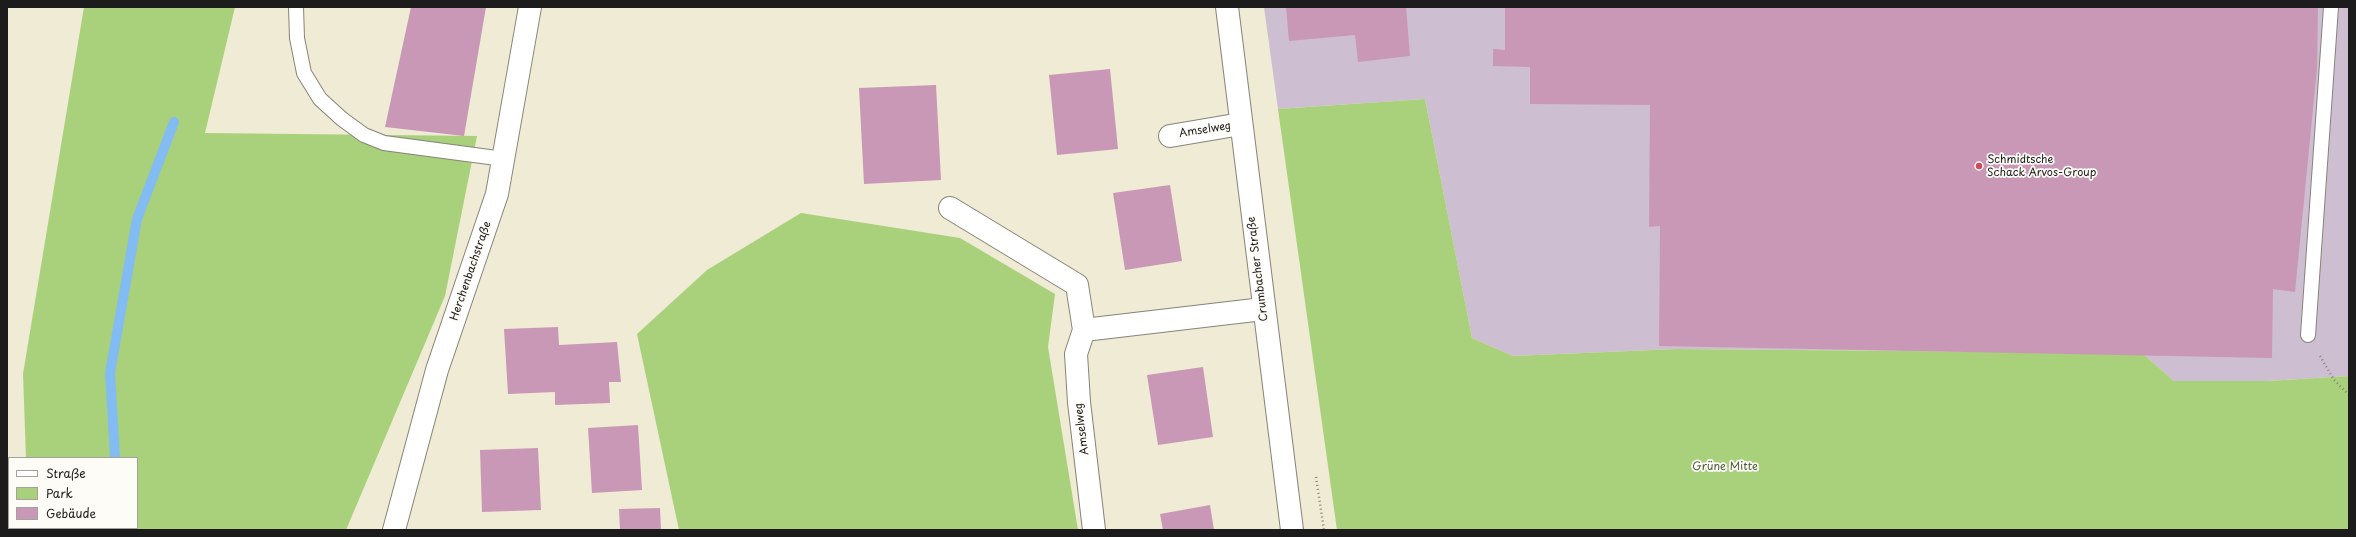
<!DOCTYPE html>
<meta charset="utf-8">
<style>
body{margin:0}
#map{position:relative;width:2356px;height:537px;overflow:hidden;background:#efebd4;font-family:"Playpen Sans",sans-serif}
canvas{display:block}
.frame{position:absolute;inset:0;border:8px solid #1c1c1c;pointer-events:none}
.legend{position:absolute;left:8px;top:457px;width:130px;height:72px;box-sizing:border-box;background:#fdfcf7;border:1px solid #a3a29f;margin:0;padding:5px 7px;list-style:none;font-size:12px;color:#1c1c1c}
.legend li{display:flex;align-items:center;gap:8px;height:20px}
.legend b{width:20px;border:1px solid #a3a29f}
</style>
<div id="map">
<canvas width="2356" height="537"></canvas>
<div class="frame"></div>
<ul class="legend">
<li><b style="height:5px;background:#fff"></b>Straße</li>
<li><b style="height:11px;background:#a9d07b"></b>Park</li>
<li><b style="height:11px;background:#c998b6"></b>Gebäude</li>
</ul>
</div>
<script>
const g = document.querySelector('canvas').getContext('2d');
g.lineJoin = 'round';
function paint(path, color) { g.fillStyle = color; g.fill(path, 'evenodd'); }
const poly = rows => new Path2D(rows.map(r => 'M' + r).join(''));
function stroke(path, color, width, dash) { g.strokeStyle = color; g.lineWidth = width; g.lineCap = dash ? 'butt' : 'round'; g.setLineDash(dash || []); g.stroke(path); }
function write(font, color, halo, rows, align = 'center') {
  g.font = font + ' "Playpen Sans",sans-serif'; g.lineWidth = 3.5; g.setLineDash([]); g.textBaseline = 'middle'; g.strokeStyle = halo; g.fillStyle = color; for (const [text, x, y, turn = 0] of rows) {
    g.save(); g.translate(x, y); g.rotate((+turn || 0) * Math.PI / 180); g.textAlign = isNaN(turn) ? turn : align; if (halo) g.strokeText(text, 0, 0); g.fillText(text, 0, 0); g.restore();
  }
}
const industrial = poly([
 [1264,7,2349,7,2349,376,2267,381,2174,381,2142,353,1676,349,1513,356,1472,338,1425,99,1278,109]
]);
const green = poly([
 [84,7,235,7,205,133,477,136,445,296,346,530,33,530,33,528,137,528,137,458,26,458,23,374],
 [1425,99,1472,338,1513,356,1676,349,2142,353,2174,381,2267,381,2349,376,2349,530,1337,530,1278,109],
 [801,213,960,238,1055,294,1048,347,1078,530,679,530,637,334,707,270]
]);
const stream = poly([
 [115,458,110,373,137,219,174,122],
 [120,528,120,530]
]);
const building = poly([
 [411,7,486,7,464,136,385,127],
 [1286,7,1406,7,1410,56,1358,62,1355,35,1289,41],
 [1505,7,2318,7,2317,68,2295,292,2273,289,2272,358,1659,346,1660,226,1649,227,1650,105,1530,104,1530,67,1493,66,1493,49,1505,50],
 [1110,69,1118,149,1057,155,1049,75],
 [936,85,941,180,864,184,859,88],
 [1170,185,1182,261,1125,270,1113,193],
 [558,327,559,345,617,342,621,382,609,382,610,403,555,405,555,392,508,394,504,329],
 [1203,367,1213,437,1158,445,1147,375],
 [638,425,642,490,592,493,588,428],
 [538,448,541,510,482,512,480,450],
 [1210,505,1214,530,1163,530,1160,514],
 [660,508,661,530,620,530,619,509]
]);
const path = poly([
 [2320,356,2334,380,2349,395],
 [1316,477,1324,530]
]);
const lane = poly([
 [296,7,297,38,304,73,320,99,342,119,364,135,384,143,504,159],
 [2308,335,2331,7]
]);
const street = poly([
 [1170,136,1241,124],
 [950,208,1077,285,1084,330],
 [394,530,437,370,497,194,530,7],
 [1094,530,1079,402,1076,354,1084,330,1263,309]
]);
const secondary = poly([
 [1227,7,1292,530]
]);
const markers = [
 [1979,166,4,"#d1495b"]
];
const streetNames = [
 ["Amselweg",1205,130,-9],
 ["Crumbacher Straße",1258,269,-97],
 ["Herchenbachstraße",471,271,-71],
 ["Amselweg",1082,429,-97]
];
const poiNames = [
 ["Schmidtsche",1987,160],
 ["Schack Arvos-Group",1987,173]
];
const parkNames = [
 ["Grüne Mitte",1725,467]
];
paint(industrial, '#cebed1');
paint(green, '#a9d07b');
stroke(stream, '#83bbf3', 10);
paint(building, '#c998b6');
stroke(lane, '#868478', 16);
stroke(street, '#868478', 24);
stroke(secondary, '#868478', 24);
stroke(path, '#868478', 2.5, [1, 3]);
stroke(lane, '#fff', 14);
stroke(street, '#fff', 22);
stroke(secondary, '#fff', 22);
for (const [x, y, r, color] of markers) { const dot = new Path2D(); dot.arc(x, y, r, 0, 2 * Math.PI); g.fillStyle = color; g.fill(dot); stroke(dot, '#fdfcf7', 1.5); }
write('11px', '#1c1c1c', '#fdfcf7', streetNames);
write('11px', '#1c1c1c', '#fdfcf7', poiNames, 'left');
write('11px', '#4d5b3d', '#fdfcf7', parkNames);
</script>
